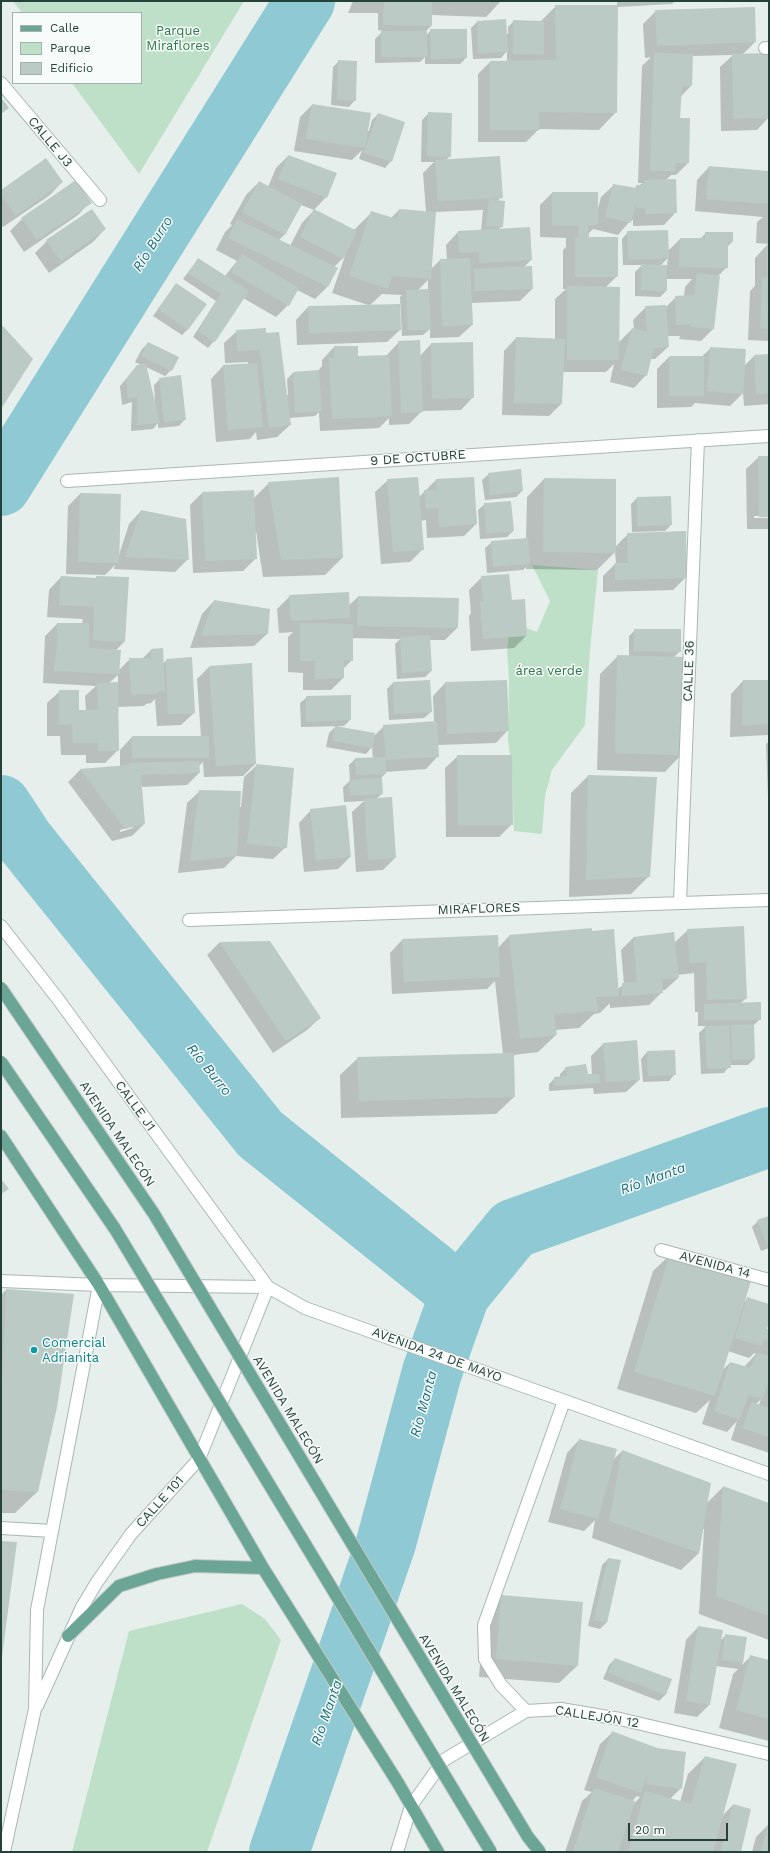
<!DOCTYPE html>
<meta charset="utf-8">
<style>
body{margin:0}
#map{position:relative;width:770px;height:1853px;overflow:hidden;background:#e6efeb;font-family:"Work Sans",sans-serif}
canvas{display:block}
.frame{position:absolute;inset:0;border:2px solid #24423a;pointer-events:none}
.legend{position:absolute;left:12px;top:12px;width:130px;height:72px;box-sizing:border-box;background:#f7fbf9;border:1px solid #a3b1ad;margin:0;padding:5px 7px;list-style:none;font-size:12px;color:#24423a}
.legend li{display:flex;align-items:center;gap:8px;height:20px}
.legend b{width:20px;border:1px solid #a3b1ad}
.scale{position:absolute;left:628px;top:1823px;width:100px;height:18px;box-sizing:border-box;border:2px solid #24423a;border-top:0;padding-left:5px;font-size:12px;line-height:14px;white-space:nowrap;color:#24423a;-webkit-text-stroke:3px #f7fbf9;paint-order:stroke}
</style>
<div id="map">
<canvas width="770" height="1853"></canvas>
<div class="frame"></div>
<ul class="legend">
<li><b style="height:5px;background:#6aa596"></b>Calle</li>
<li><b style="height:11px;background:#bfe0c8"></b>Parque</li>
<li><b style="height:11px;background:#bbcac4"></b>Edificio</li>
</ul>
<div class="scale">20 m</div>
</div>
<script>
const g = document.querySelector('canvas').getContext('2d');
g.lineJoin = 'round';
function paint(path, color) { g.fillStyle = color; g.fill(path, 'evenodd'); }
const poly = rows => new Path2D(rows.map(r => 'M' + r).join(''));
function stroke(path, color, width, dash) { g.strokeStyle = color; g.lineWidth = width; g.lineCap = dash ? 'butt' : 'round'; g.setLineDash(dash || []); g.stroke(path); }
function write(font, color, halo, rows, align = 'center') {
  g.font = font + ' "Work Sans",sans-serif'; g.lineWidth = 3; g.setLineDash([]); g.textBaseline = 'middle'; g.strokeStyle = halo; g.fillStyle = color; for (const [text, x, y, turn = 0] of rows) {
    g.save(); g.translate(x, y); g.rotate((+turn || 0) * Math.PI / 180); g.textAlign = isNaN(turn) ? turn : align; if (halo) g.strokeText(text, 0, 0); g.fillText(text, 0, 0); g.restore();
  }
}
const green = poly([
 [13,1,244,1,139,174,72,83,141,83,141,13,22,13],
 [532,565,598,570,590,651,585,725,552,770,545,796,542,834,514,831,512,773,508,740,509,678,507,651,510,622,537,632,550,601],
 [242,1604,265,1619,281,1640,207,1852,72,1852,129,1631]
]);
const shadow = poly([
 [353,1,511,1,501,1,486,17,431,15,431,26,426,31,426,36,431,30,466,58,460,64,425,64,425,57,420,62,375,63,375,39,383,31,378,30,378,13,348,13],
 [617,1,675,1,672,4,617,7,616,112,599,130,539,129,526,142,478,142,478,74,490,62,507,62,507,51,501,58,473,59,471,28,477,22,508,34,508,27,514,21,540,22,556,6,617,6],
 [656,11,755,42,742,55,767,54,769,117,757,130,721,131,720,67,733,55,692,56,691,86,680,97,679,118,688,163,676,175,671,175,665,181,676,212,664,225,633,226,633,220,631,220,618,235,593,229,588,234,588,238,617,276,606,287,618,343,632,329,634,329,633,320,646,307,665,308,676,297,684,297,685,287,692,279,666,279,666,291,660,297,635,296,635,272,642,265,623,265,622,239,628,232,668,251,680,239,700,239,706,233,732,242,727,247,727,267,717,277,713,329,701,341,679,339,680,336,667,336,668,347,655,359,650,359,646,375,634,388,610,382,614,364,606,372,562,372,561,404,549,416,502,415,504,351,516,338,555,339,555,299,566,289,563,289,563,250,566,247,566,238,540,237,540,205,552,193,597,212,601,197,614,185,633,189,643,183,638,183,642,66,651,57,645,58,643,24],
 [668,258,667,266,660,266],
 [339,61,355,100,349,107,331,105,333,67],
 [312,105,369,131,372,120,378,114,391,161,385,168,359,159,362,150,352,160,294,151,300,117],
 [428,114,450,156,446,160,502,197,497,201,502,226,498,230,531,260,523,268,532,289,520,301,471,303,472,325,459,337,430,338,430,329,423,335,402,336,400,297,402,295,382,294,370,305,400,330,387,342,297,345,296,320,308,307,368,305,332,293,345,256,334,267,336,269,327,287,315,299,297,290,288,305,276,317,243,298,214,341,208,348,193,337,216,301,183,279,198,259,225,276,237,261,216,250,225,232,232,225,230,224,246,195,259,182,268,187,276,168,288,156,326,197,314,210,301,205,285,234,279,240,290,246,302,223,314,210,354,230,372,212,391,218,399,210,426,212,423,173,434,162,421,162,422,120],
 [483,210,481,231,458,232,446,245,447,260,440,260,430,270,435,212],
 [428,280,428,290,418,290],
 [709,167,769,172,769,341,748,340,750,291,755,286,755,258,768,244,756,243,757,222,763,217,695,211,697,180],
 [62,182,50,195,3,227,1,224,1,191],
 [90,202,78,215,24,252,10,231,22,219],
 [105,229,93,242,49,273,35,253,47,241],
 [176,284,188,329,182,335,153,316],
 [265,329,286,395,288,395,287,379,293,373,317,372,322,366,322,360,334,347,357,357,386,356,399,342,420,356,431,344,473,397,461,410,422,411,409,424,389,425,389,418,379,428,320,431,319,412,315,416,289,418,290,425,277,437,257,440,256,432,250,439,216,442,211,379,223,366,248,364,248,362,225,363,224,343,237,331],
 [148,343,171,370,165,376,146,367,154,402,155,402,154,385,160,379,185,419,179,426,158,428,158,423,153,429,131,431,132,402,122,405,120,386,131,373,143,366,135,362,142,349],
 [711,348,744,366,754,356,769,355,769,404,744,406,743,393,730,406,695,403,691,407,657,408,657,369,669,357,701,357],
 [759,457,769,457,769,516,754,516,754,518,769,518,769,529,747,529,746,469],
 [489,474,522,491,516,497,485,500,482,480],
 [473,478,476,524,464,536,427,538,426,520,421,521,423,549,410,562,381,564,375,492,388,480,419,497,436,480],
 [544,479,615,547,628,534,686,577,673,590,603,592,603,576,616,563,615,552,597,570,526,569,526,567,523,570,487,573,485,548,492,542,526,539,527,497],
 [269,483,342,558,325,575,263,577,256,531,254,531,256,558,243,571,193,573,190,505,202,493,253,499],
 [80,494,120,495,119,555,129,524,141,511,188,559,175,572,114,569,115,565,105,575,66,574,68,506],
 [637,498,671,525,665,531,632,532,631,504],
 [485,504,513,531,507,537,480,539,478,510],
 [61,577,94,579,97,577,124,642,115,651,118,671,130,659,142,659,151,650,162,664,167,660,194,713,181,725,157,726,155,699,151,703,146,704,144,706,117,707,118,750,105,763,86,763,86,755,61,755,60,736,47,736,47,703,60,691,78,711,86,711,85,696,96,686,43,683,45,636,57,624,82,624,83,619,47,617,49,590],
 [118,675,118,683,109,683],
 [482,577,511,601,524,600,526,636,514,648,471,651,469,616,471,613,469,590],
 [290,596,348,606,358,597,457,599,457,628,445,640,429,640,431,671,425,677,397,679,395,644,400,639,352,638,352,660,343,669,343,678,331,690,303,690,303,673,288,672,288,637,293,632,279,633,277,609],
 [214,601,267,634,254,646,190,648,202,614],
 [635,630,680,651,673,658,682,754,665,772,597,770,600,674,618,656,629,656,629,636],
 [209,667,255,764,243,776,204,777,203,762,199,766,199,773,187,785,141,787,144,824,132,836,112,841,68,782,80,770,120,767,120,750,132,737,201,737,197,679],
 [133,826,133,828,120,832,120,830],
 [506,681,508,730,496,743,437,745,438,756,426,769,385,772,385,774,381,778,382,794,376,799,395,858,383,870,356,872,352,812,364,801,344,802,343,787,350,781,349,765,355,759,373,759,372,747,366,754,326,747,329,733,336,726,374,736,384,726,434,723,433,696,445,683],
 [743,681,769,681,768,735,730,737,731,694],
 [393,683,431,712,424,718,389,720,387,689],
 [307,697,350,720,344,726,301,727,300,703],
 [769,741,769,824,766,744],
 [458,756,512,824,499,837,446,837,445,768],
 [257,765,286,847,273,859,236,856,224,868,178,873,187,803,200,791,241,807,244,777],
 [588,776,649,876,631,894,569,897,571,793],
 [311,810,350,857,338,869,304,872,299,823],
 [688,930,746,998,740,1004,760,1019,754,1025,754,1059,748,1065,730,1065,724,1073,701,1074,699,1033,706,1026,698,1026,698,1012,695,1012,694,973,677,975,678,978,665,990,662,990,662,992,649,1005,610,1008,610,1003,600,1013,594,1014,579,1028,555,1030,556,1035,538,1052,513,1055,514,1097,496,1114,341,1118,340,1075,358,1058,503,1054,495,981,487,989,392,994,390,953,402,940,498,948,509,936,618,989,624,984,621,950,633,938,674,943],
 [269,942,320,1018,307,1030,273,1053,207,955,219,943],
 [636,1041,639,1080,626,1092,594,1094,593,1088,549,1091,549,1084,555,1078,560,1077,560,1074,566,1068,587,1076,592,1075,591,1056,603,1044],
 [647,1052,675,1074,669,1081,643,1082,641,1059],
 [769,1217,769,1248,761,1251,752,1227,758,1221],
 [671,1254,743,1303,748,1298,769,1305,769,1319,766,1330,769,1331,769,1453,731,1440,737,1421,727,1432,702,1424,710,1400,696,1413,617,1389,653,1271],
 [728,1351,749,1358,754,1353,756,1354,744,1367,730,1363,721,1371],
 [761,1399,759,1405,756,1404],
 [6,1290,73,1295,37,1492,15,1513,1,1513,1,1295],
 [579,1440,612,1461,622,1451,707,1503,723,1487,769,1505,769,1640,699,1614,704,1529,703,1529,699,1553,681,1570,592,1538,595,1520,584,1531,548,1522,567,1453],
 [608,1559,606,1623,600,1629,588,1626,602,1565],
 [501,1597,577,1666,559,1683,479,1677,484,1614],
 [698,1627,720,1641,726,1635,746,1638,742,1665,751,1656,769,1661,769,1741,719,1728,733,1674,738,1669,716,1666,709,1705,697,1717,674,1713,686,1640],
 [615,1659,670,1680,665,1695,659,1701,603,1679,609,1665],
 [613,1732,681,1788,670,1799,680,1802,688,1774,705,1757,722,1816,733,1805,740,1852,565,1852,582,1801,592,1792,584,1790,600,1744],
 [637,1796,640,1797,632,1806,632,1801],
 [768,1825,769,1852,752,1852,756,1837]
]);
const river = poly([
 [1,486,305,1],
 [1,805,24,840,260,1134,460,1294],
 [279,1852,386,1543,432,1372,460,1294,513,1229,769,1137]
]);
const building = poly([
 [384,1,432,2,432,26,383,25],
 [555,5,618,5,617,113,539,112,540,130,490,130,490,61,556,60],
 [755,7,756,42,657,46,655,10],
 [506,19,508,52,478,53,477,21],
 [513,20,544,21,544,55,513,54],
 [430,29,467,29,467,58,431,59],
 [381,31,427,31,427,57,381,57],
 [654,53,693,54,692,86,682,86,680,118,690,118,689,163,676,163,675,171,650,171],
 [768,53,769,118,733,119,732,54],
 [338,60,357,61,356,101,337,100],
 [1,97,9,108,1,114],
 [312,104,371,113,365,148,306,139],
 [428,112,452,113,451,157,427,156],
 [378,113,405,122,392,162,364,153],
 [288,155,337,173,327,198,278,179],
 [500,156,503,198,438,201,435,160],
 [46,158,63,182,16,216,1,195,1,190],
 [709,166,769,171,769,204,706,199],
 [676,179,677,213,645,214,645,208,636,208,636,203,631,223,605,217,613,184,636,188,636,185,644,185,644,180],
 [76,180,92,203,37,240,21,218],
 [259,181,302,204,285,235,242,212],
 [552,192,598,192,598,225,588,225,589,237,618,237,618,277,575,277,575,237,578,237,578,226,552,225],
 [489,199,505,201,503,227,486,226],
 [92,209,106,229,61,261,46,240],
 [314,209,357,231,343,259,300,237],
 [399,209,436,212,431,279,393,276,394,271,388,289,349,276,371,211,397,219],
 [237,219,338,268,328,287,228,238],
 [530,227,532,260,479,263,479,252,459,253,458,231],
 [668,230,669,258,628,260,627,231],
 [705,232,733,232,733,242,728,242,728,268,679,267,680,238,705,238],
 [767,245,769,245,769,329,760,328,762,277,767,278],
 [242,254,299,288,289,306,231,272],
 [198,258,249,291,215,342,198,331,221,294,188,273],
 [470,258,473,325,442,326,440,259],
 [641,264,667,265,667,291,641,290],
 [532,266,533,289,475,291,474,269],
 [697,273,720,276,714,329,691,327,691,324,676,325,675,296,694,295],
 [176,283,207,304,188,330,158,309],
 [567,286,620,287,619,360,567,360],
 [429,289,431,330,408,330,406,290],
 [400,304,401,330,309,333,308,306],
 [666,305,669,347,654,348,647,376,621,370,632,328,647,332,645,306],
 [1,324,33,359,1,409],
 [266,328,266,333,279,332,291,425,269,428,260,350,237,351,236,330],
 [516,337,565,339,562,404,514,403],
 [420,340,423,412,401,413,398,341],
 [148,342,179,357,172,371,141,356],
 [473,342,474,398,432,399,431,343],
 [334,346,358,346,358,356,389,355,392,416,332,419,329,358,334,357],
 [710,347,746,349,743,394,707,391],
 [769,354,769,393,756,394,754,355],
 [669,356,704,356,704,396,669,396],
 [257,363,263,427,228,430,223,365],
 [146,364,160,423,137,425,137,397,128,399,126,379,137,365],
 [319,370,322,411,295,413,293,372],
 [181,375,186,420,164,422,159,378],
 [758,456,769,456,769,517,759,517],
 [521,469,523,491,490,495,488,473],
 [339,477,343,558,281,560,268,482],
 [418,477,424,550,393,552,387,479],
 [474,477,477,524,439,527,438,508,426,509,424,490,437,490,436,479],
 [544,478,616,479,616,553,543,552],
 [254,490,257,559,205,561,202,492],
 [80,493,121,494,119,563,78,562],
 [671,496,672,525,637,526,637,497],
 [511,501,514,531,486,534,484,503],
 [141,510,186,519,189,560,125,557],
 [686,531,687,578,615,580,615,563,628,563,627,533],
 [528,538,530,564,493,567,491,541],
 [509,574,512,600,525,599,527,636,483,639,480,602,483,602,481,576],
 [61,576,96,578,96,576,129,577,125,642,93,640,94,607,59,605],
 [349,592,350,618,291,621,289,595],
 [358,596,459,598,458,628,357,626],
 [214,600,270,609,268,634,201,636],
 [57,623,89,623,89,648,121,650,119,674,54,671,57,646],
 [300,623,353,624,353,661,344,660,344,678,315,679,315,661,300,661],
 [634,629,681,629,681,652,634,651],
 [430,635,432,671,402,673,400,637],
 [163,648,165,691,157,692,157,694,131,695,129,658,151,658,151,649],
 [617,655,686,657,683,755,615,753],
 [192,657,195,713,168,714,166,659],
 [252,663,256,764,216,766,209,666],
 [430,680,432,712,394,714,393,682],
 [507,680,509,731,447,734,445,682],
 [743,680,769,680,769,724,742,725],
 [118,682,119,751,98,751,98,743,73,743,72,724,59,725,59,690,79,690,79,710,98,710,97,683],
 [351,695,351,720,306,722,306,696],
 [437,721,439,757,386,760,383,725],
 [335,726,375,733,373,748,332,741],
 [132,736,209,736,209,758,132,758],
 [457,755,512,755,513,825,458,825],
 [386,757,386,774,356,775,355,758],
 [199,761,200,773,141,775,145,824,125,829,80,769,129,765,129,763],
 [256,764,294,768,287,848,247,844],
 [588,775,657,777,650,877,586,880],
 [382,778,383,794,350,796,349,780],
 [199,790,241,791,237,856,190,861],
 [392,797,396,858,368,860,364,799],
 [346,805,351,857,316,860,310,809],
 [744,926,747,999,707,1000,706,962,690,963,687,929],
 [592,928,592,931,614,929,619,996,596,997,598,1011,554,1014,557,1035,520,1039,509,935],
 [674,932,679,978,662,979,663,993,622,996,622,983,637,982,633,937],
 [498,935,500,977,404,982,402,939],
 [270,941,321,1018,286,1041,219,942],
 [761,1002,761,1020,704,1020,704,1004],
 [754,1024,755,1059,732,1060,731,1025],
 [729,1025,731,1068,707,1069,705,1026],
 [637,1040,640,1080,606,1082,603,1043],
 [675,1050,676,1075,648,1076,647,1051],
 [514,1053,515,1097,359,1101,357,1057],
 [586,1064,588,1074,599,1074,600,1083,555,1086,554,1077,567,1076,565,1067],
 [1,1179,9,1189,1,1194],
 [769,1216,769,1245,767,1245,757,1220],
 [670,1253,752,1278,715,1396,634,1372],
 [6,1289,74,1294,57,1407,38,1492,1,1490,1,1407],
 [747,1297,769,1304,769,1322,767,1329,769,1330,769,1342,764,1340,762,1346,735,1338],
 [756,1352,769,1356,769,1380,763,1399,748,1395,740,1420,714,1411,730,1362,751,1368],
 [752,1402,769,1408,769,1437,742,1428],
 [579,1439,617,1449,598,1519,560,1509],
 [622,1450,711,1483,699,1553,609,1521],
 [723,1486,769,1503,769,1616,716,1596],
 [1,1541,17,1542,2,1657,1,1657],
 [608,1558,621,1560,607,1623,594,1620],
 [501,1595,583,1602,578,1666,496,1659],
 [698,1626,723,1630,710,1705,686,1701],
 [725,1634,747,1637,743,1663,722,1660],
 [750,1655,769,1660,769,1719,736,1710],
 [615,1658,672,1679,666,1695,608,1673],
 [612,1731,657,1748,686,1752,682,1789,646,1784,648,1774,641,1793,596,1777],
 [705,1756,737,1764,713,1852,628,1852,645,1791,691,1804],
 [594,1788,635,1801,618,1852,573,1852],
 [733,1804,751,1809,741,1852,721,1852],
 [768,1824,769,1824,769,1852,761,1852]
]);
const minor = poly([
 [765,48,769,48],
 [1,83,100,200],
 [67,481,769,436],
 [680,902,698,440],
 [189,920,769,900],
 [1,926,58,999,268,1287],
 [661,1250,769,1280],
 [1,1281,99,1285,268,1287,305,1308,769,1474],
 [1,1528,52,1531],
 [37,1706,82,1607,97,1582,131,1534,199,1459,268,1287],
 [526,1711,501,1685,485,1659,484,1625,564,1401],
 [4,1852,35,1709,37,1610,99,1285],
 [397,1852,411,1806,444,1760,526,1711,561,1709,620,1719,769,1754]
]);
const major = poly([
 [1,1136,99,1285,263,1568,398,1783,438,1852],
 [68,1636,119,1586,157,1574,195,1566,263,1568]
]);
const majorBridge = poly([
 [1,988,154,1214,528,1837,540,1852],
 [1,1062,115,1229,491,1852]
]);
const markers = [
 [34,1350,4,"#0f9aa8"]
];
const parkNames = [
 ["Parque",178,31],
 ["Miraflores",178,46],
 ["área verde",549,671]
];
const streetNames = [
 ["CALLE J3",50,142,50],
 ["9 DE OCTUBRE",418,458,-4],
 ["CALLE 36",689,671,-88],
 ["MIRAFLORES",479,909,-2],
 ["CALLE J1",135,1106,54],
 ["AVENIDA MALECÓN",117,1134,56],
 ["AVENIDA 14",715,1265,15],
 ["AVENIDA 24 DE MAYO",437,1355,20],
 ["AVENIDA MALECÓN",288,1410,59],
 ["CALLE 101",160,1502,-48],
 ["AVENIDA MALECÓN",454,1688,59],
 ["CALLEJÓN 12",597,1717,9]
];
const cultureNames = [
 ["Comercial",42,1343],
 ["Adrianita",42,1358]
];
const waterNames = [
 ["Río Burro",153,244,-58],
 ["Río Burro",209,1070,51],
 ["Río Manta",653,1179,-20],
 ["Río Manta",424,1404,-75],
 ["Río Manta",327,1713,-71]
];
paint(green, '#bfe0c8');
paint(shadow, '#0003');
stroke(river, '#8ec9d4', 60);
paint(building, '#bbcac4');
stroke(minor, '#a8b8b2', 14);
stroke(major, '#c2cac8', 14);
stroke(minor, '#fff', 12);
stroke(major, '#6aa596', 12);
stroke(majorBridge, '#c2cac8', 14, []);
stroke(majorBridge, '#6aa596', 12);
for (const [x, y, r, color] of markers) { const dot = new Path2D(); dot.arc(x, y, r, 0, 2 * Math.PI); g.fillStyle = color; g.fill(dot); stroke(dot, '#f7fbf9', 1.5); }
write('13px', '#2d7a4b', '#f7fbf9', parkNames);
write('13px', '#24423a', '#f7fbf9', streetNames);
write('13px', '#0d838f', '#f7fbf9', cultureNames, 'left');
write('italic 14px', '#1c6f80', '#f7fbf9', waterNames);
</script>
